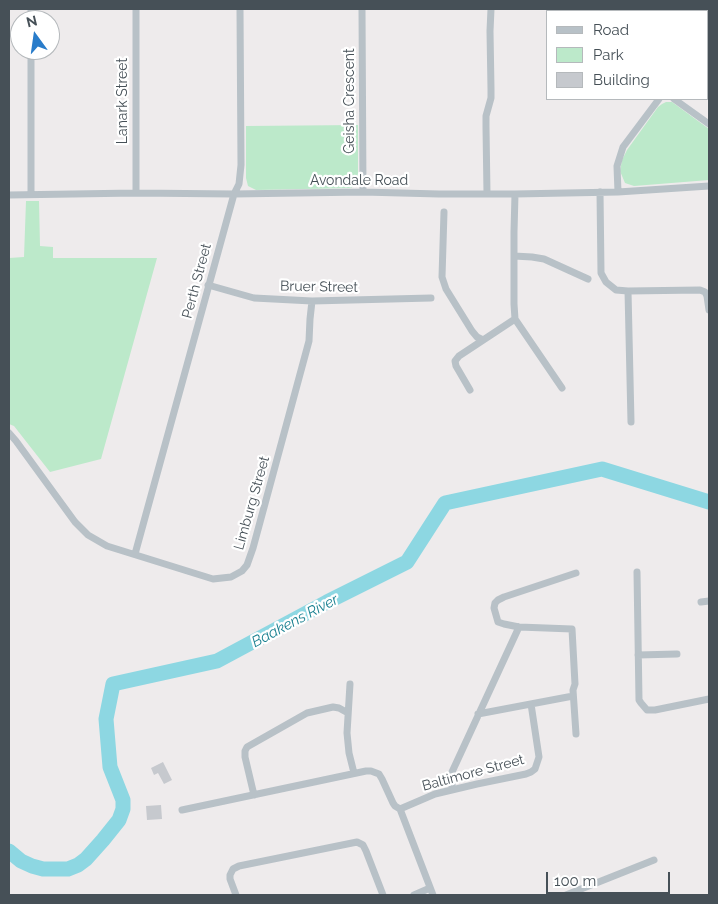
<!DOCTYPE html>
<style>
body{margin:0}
#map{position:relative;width:718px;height:904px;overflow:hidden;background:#eeebec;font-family:Raleway,sans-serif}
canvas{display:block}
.frame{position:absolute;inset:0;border:10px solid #465057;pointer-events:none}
.legend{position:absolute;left:546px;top:10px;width:162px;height:90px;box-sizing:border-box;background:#fff;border:1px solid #b5b9bc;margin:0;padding:6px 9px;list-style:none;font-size:15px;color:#465057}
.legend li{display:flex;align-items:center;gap:10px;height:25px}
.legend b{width:25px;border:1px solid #b5b9bc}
.north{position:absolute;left:10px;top:10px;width:50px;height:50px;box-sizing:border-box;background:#fff;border:1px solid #b5b9bc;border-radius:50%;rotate:346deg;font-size:14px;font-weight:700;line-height:20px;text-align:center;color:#465057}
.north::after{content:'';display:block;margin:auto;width:18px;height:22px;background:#297cca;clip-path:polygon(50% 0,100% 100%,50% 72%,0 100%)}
.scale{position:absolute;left:546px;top:872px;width:124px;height:22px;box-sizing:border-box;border:2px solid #465057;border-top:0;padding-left:6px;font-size:15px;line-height:18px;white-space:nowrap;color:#465057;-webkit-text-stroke:4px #fff;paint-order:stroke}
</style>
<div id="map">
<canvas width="718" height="904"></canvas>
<div class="frame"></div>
<ul class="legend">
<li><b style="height:6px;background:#b8c1c7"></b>Road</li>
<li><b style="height:14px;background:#bce9ca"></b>Park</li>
<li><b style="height:14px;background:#c6c9ce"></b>Building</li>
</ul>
<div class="north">N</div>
<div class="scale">100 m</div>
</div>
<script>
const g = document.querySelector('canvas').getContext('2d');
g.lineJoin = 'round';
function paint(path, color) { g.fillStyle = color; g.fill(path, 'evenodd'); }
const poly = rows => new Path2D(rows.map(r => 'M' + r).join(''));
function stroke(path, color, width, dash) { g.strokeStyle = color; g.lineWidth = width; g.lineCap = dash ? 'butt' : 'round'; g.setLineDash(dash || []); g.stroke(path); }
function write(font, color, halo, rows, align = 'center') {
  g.font = font + ' Raleway,sans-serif'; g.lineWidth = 4.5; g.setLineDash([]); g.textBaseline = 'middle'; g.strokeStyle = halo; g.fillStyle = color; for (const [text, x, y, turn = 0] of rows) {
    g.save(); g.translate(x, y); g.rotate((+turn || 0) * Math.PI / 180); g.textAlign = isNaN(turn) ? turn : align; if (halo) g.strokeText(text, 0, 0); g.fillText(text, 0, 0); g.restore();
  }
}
const green = poly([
 [666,102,672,102,709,129,709,180,634,186,625,183,620,171,622,160,627,150,658,107,662,104],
 [358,125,358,179,357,183,351,188,256,190,248,186,246,178,246,126],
 [26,201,39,201,40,246,53,247,53,258,157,258,101,459,50,472,14,426,9,424,9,258,24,257]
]);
const river = poly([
 [9,851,21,861,32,866,43,869,68,869,78,865,86,859,103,840,119,820,123,809,123,800,110,767,106,719,113,684,217,661,327,602,407,562,445,503,602,469,709,502]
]);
const building = poly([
 [163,762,172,780,164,784,158,773,154,775,151,768],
 [161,805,162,819,147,820,146,806]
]);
const street = poly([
 [362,9,363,192],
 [589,9,589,11],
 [31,20,31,9],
 [707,35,709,32],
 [674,99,709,124],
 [600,192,601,273,606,282,616,290,628,291,700,290,705,292,707,296,709,310],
 [618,192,617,166,623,147,659,99],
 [136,193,136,9],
 [31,194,31,50],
 [487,194,486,127,486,116,491,98,491,89,490,31,491,9],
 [515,194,514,232,514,304,515,319,562,388],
 [9,195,136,193,234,194,363,192,439,194,515,194,618,192,709,186],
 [444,212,442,277,446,289,472,331,477,337,483,340],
 [514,256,532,257,544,259,588,279],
 [208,285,254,298,312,301,431,298],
 [628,291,631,422],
 [470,390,456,366,455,361,459,356,515,319],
 [9,433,16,441,75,522,88,535,107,546,213,579,231,577,242,571,247,565,253,548,309,341,310,319,312,301],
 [135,554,234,194,239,184,241,165,240,9],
 [637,572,639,700,641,703,647,710,655,710,709,699],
 [576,573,504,597,498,600,495,603,494,608,498,622,504,624,519,627,572,629,575,684,573,690,576,734],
 [701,602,709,601],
 [638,655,677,654],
 [350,684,347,733,349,753,354,773],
 [478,714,573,696],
 [452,790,452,772,519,627],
 [254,795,245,757,245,751,247,747,307,713,333,707,339,708,348,713],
 [400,809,435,794,477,784,526,774,531,772,535,769,539,757,531,704],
 [400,809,433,895],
 [182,810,366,771,371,771,379,774,382,779,393,803,395,806,400,809],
 [236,895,230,879,230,875,233,869,239,866,357,842,363,845,366,851,383,895],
 [414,895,430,888],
 [566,895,654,860]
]);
const streetNames = [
 ["Lanark Street",123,101,-90],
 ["Geisha Crescent",350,101,-90],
 ["Avondale Road",359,181],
 ["Perth Street",197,281,-75],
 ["Bruer Street",319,287,1],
 ["Limburg Street",252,503,-74],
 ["Baltimore Street",473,773,-15]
];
const waterNames = [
 ["Baakens River",295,621,-28]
];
paint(green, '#bce9ca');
stroke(river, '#8dd7e2', 15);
paint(building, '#c6c9ce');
stroke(street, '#b8c1c7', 7);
write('14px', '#465057', '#fff', streetNames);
write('italic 15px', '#198090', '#fff', waterNames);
</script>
